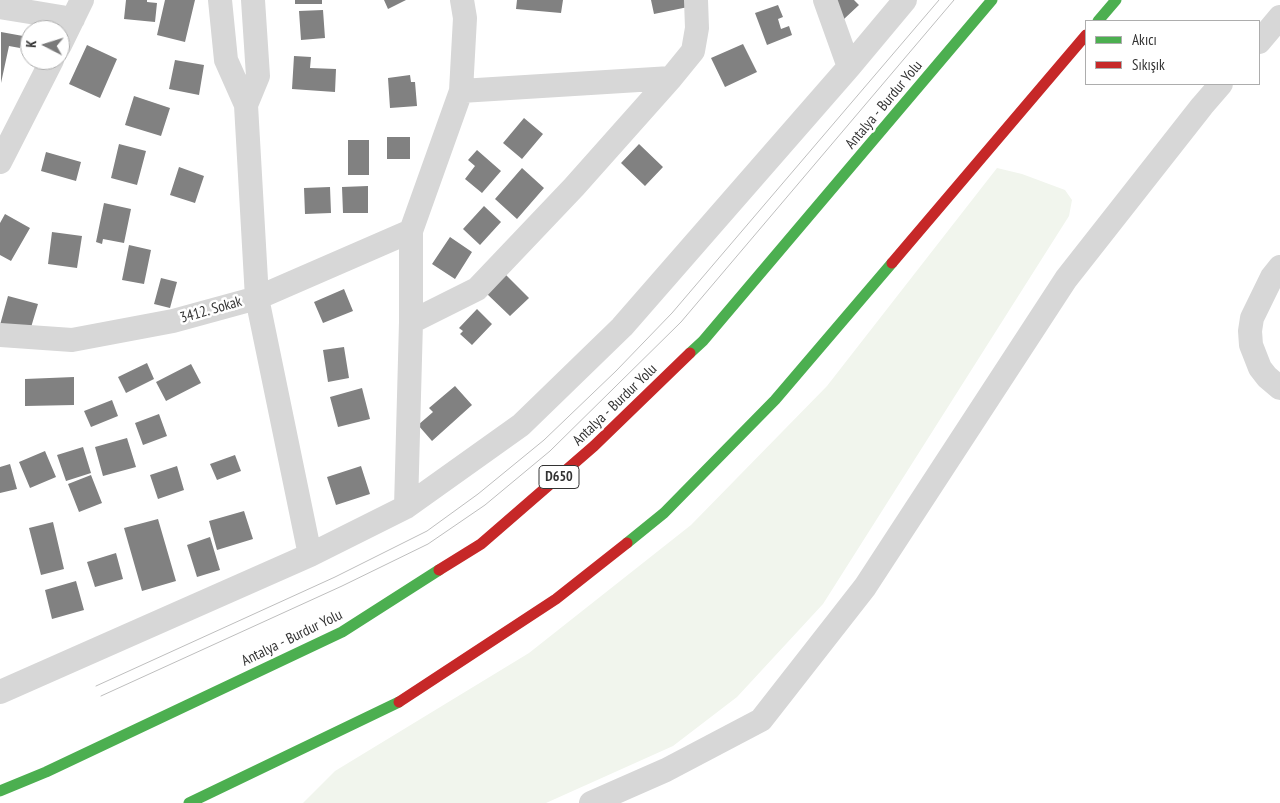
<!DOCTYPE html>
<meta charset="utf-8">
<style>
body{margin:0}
#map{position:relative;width:1280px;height:803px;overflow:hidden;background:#fff;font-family:"PT Sans Narrow",sans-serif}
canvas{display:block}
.legend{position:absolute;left:1085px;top:20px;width:175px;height:65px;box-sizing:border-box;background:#fff;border:1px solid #adadad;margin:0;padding:6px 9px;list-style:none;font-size:15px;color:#333}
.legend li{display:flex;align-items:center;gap:10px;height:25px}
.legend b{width:25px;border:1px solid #adadad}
.north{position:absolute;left:20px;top:20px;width:50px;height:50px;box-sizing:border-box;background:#fff;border:1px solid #adadad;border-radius:50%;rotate:275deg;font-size:14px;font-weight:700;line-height:20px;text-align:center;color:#333}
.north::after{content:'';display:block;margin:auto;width:18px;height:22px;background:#7a7a7a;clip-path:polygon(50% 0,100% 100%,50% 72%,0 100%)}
</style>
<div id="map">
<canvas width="1280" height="803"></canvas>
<ul class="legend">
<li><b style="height:6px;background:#4caf50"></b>Akıcı</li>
<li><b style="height:6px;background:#c62828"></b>Sıkışık</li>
</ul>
<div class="north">K</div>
</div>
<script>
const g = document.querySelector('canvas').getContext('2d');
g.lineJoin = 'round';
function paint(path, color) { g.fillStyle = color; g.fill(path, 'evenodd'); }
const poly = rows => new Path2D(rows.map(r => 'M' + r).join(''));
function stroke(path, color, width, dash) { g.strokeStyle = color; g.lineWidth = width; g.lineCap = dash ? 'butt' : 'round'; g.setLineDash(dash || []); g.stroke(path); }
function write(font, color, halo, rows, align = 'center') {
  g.font = font + ' "PT Sans Narrow",sans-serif'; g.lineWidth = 5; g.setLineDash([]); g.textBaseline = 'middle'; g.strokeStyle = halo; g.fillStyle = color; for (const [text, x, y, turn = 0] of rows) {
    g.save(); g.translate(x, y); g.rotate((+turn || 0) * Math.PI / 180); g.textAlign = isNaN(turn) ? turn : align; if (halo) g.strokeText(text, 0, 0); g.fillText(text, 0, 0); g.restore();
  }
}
const green = poly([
 [997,168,1022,174,1065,190,1072,200,1069,216,823,604,737,697,673,746,546,803,303,803,335,771,529,653,691,525,827,386]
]);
const building = poly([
 [126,0,147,0,147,2,157,3,155,22,124,19],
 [165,0,195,0,185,42,157,35],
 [295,0,322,0,322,4,295,4],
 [384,0,406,0,388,9],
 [517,0,563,0,561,13,516,9],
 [651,0,686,0,688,7,654,14],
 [827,0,854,0,859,5,844,19],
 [778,5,783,17,778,19,781,29,789,26,792,35,767,45,755,13],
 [323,10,325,38,301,40,299,11],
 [1,32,23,36,20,48,9,46,1,83],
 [743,44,757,72,725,87,711,58],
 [87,45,117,59,100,98,69,84],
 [294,56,311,57,310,68,336,69,335,92,292,89],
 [175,60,204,65,199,95,169,89],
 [410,75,411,82,415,82,417,106,390,108,388,78],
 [134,96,170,108,161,136,125,125],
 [524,118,543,134,522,159,503,143],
 [387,137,410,137,410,159,387,159],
 [348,140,369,140,369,175,348,175],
 [119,144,146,151,137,185,111,178],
 [639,144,663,167,645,186,621,163],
 [477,150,501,171,482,193,465,179,475,166,468,160],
 [46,152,81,162,76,181,41,171],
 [179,167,204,176,195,203,170,195],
 [522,168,544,188,517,219,495,199],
 [368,186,368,213,343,213,342,187],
 [330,187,331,213,305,214,304,188],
 [104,203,131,209,124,243,103,239,102,244,96,242],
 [484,206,501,222,480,245,463,229],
 [5,214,30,228,11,261,0,255,0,223],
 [52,232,82,236,77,268,48,264],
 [450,237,472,252,455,279,432,264],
 [129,245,151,250,144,284,122,280],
 [505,274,529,298,510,316,486,293],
 [161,278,177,282,170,308,154,304],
 [344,289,353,311,323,323,314,302],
 [8,296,38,304,29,334,0,325],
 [477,309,492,324,472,345,460,334,463,331,459,328],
 [344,347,349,378,328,382,323,350],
 [147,363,154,379,126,393,118,377],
 [191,364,201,383,166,401,156,382],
 [74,377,74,405,25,406,25,379],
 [455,386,472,405,432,441,418,425,433,412,429,408],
 [362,388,370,419,338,427,330,397],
 [112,400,118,416,91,427,84,411],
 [159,414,167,436,143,445,135,423],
 [127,438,136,467,103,476,95,447],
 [83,447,91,473,66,481,57,455],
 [45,451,56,477,30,488,19,462],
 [235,455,241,471,217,480,210,464],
 [10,464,17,489,0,493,0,467],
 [177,466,184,490,158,499,150,475],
 [361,466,370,494,336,505,327,477],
 [91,475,102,503,79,512,68,484],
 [244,511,253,539,217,550,209,521],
 [158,519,176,581,142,591,124,528],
 [53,522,64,569,41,575,29,528],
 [210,537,220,570,197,577,187,545],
 [116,553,123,579,95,587,87,562],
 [76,581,84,610,52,619,45,590]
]);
const street = poly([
 [220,0,226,60,246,105,258,76,253,0],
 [825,0,849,67],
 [0,7,73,19],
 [1259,42,1280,17],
 [60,45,82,0],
 [461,91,671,78],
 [246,105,257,298,310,555],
 [0,162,52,60],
 [1280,267,1272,277,1252,318,1250,331,1251,345,1260,368,1267,377,1280,388],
 [411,322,477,289,574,187,671,78,693,51,697,28,696,0],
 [0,335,72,340,173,321,257,298,411,231],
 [406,507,411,322,411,231,461,91,465,18,462,0],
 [0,692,310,555,406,507,521,425,622,327,849,67,905,0],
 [591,803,666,770,761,720,865,587,1066,279,1202,106,1221,84]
]);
const fast = poly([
 [1098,21,1116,0],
 [690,353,703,341,992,0],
 [627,543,664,513,775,400,892,263],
 [0,791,46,772,342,632,439,570],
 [189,803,399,702]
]);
const jam = poly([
 [892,263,1086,35],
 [439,570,481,544,594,446,690,353],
 [399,702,556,599,627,543]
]);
const tram = poly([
 [96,686,335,577,427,531,478,494,544,440,616,371,672,313,939,0],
 [101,696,342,586,428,544,485,505,550,451,681,322,954,0]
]);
const shields = [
 [559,477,40]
];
const shieldNames = [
 ["D650",559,477]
];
const streetNames = [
 ["Antalya - Burdur Yolu",884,105,-50],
 ["3412. Sokak",211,310,-16],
 ["Antalya - Burdur Yolu",615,405,-44],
 ["Antalya - Burdur Yolu",292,638,-26]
];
paint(green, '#f1f5ed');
paint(building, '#818181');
stroke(street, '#d7d7d7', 24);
stroke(fast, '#4caf50', 11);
stroke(jam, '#c62828', 11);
stroke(tram, '#bebebe', 1);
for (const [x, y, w] of shields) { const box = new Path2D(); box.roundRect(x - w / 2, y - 11.5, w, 23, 4); g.fillStyle = '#fff'; g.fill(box); stroke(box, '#333', 1); }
write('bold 14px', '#333', null, shieldNames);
write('15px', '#333', '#fff', streetNames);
</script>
